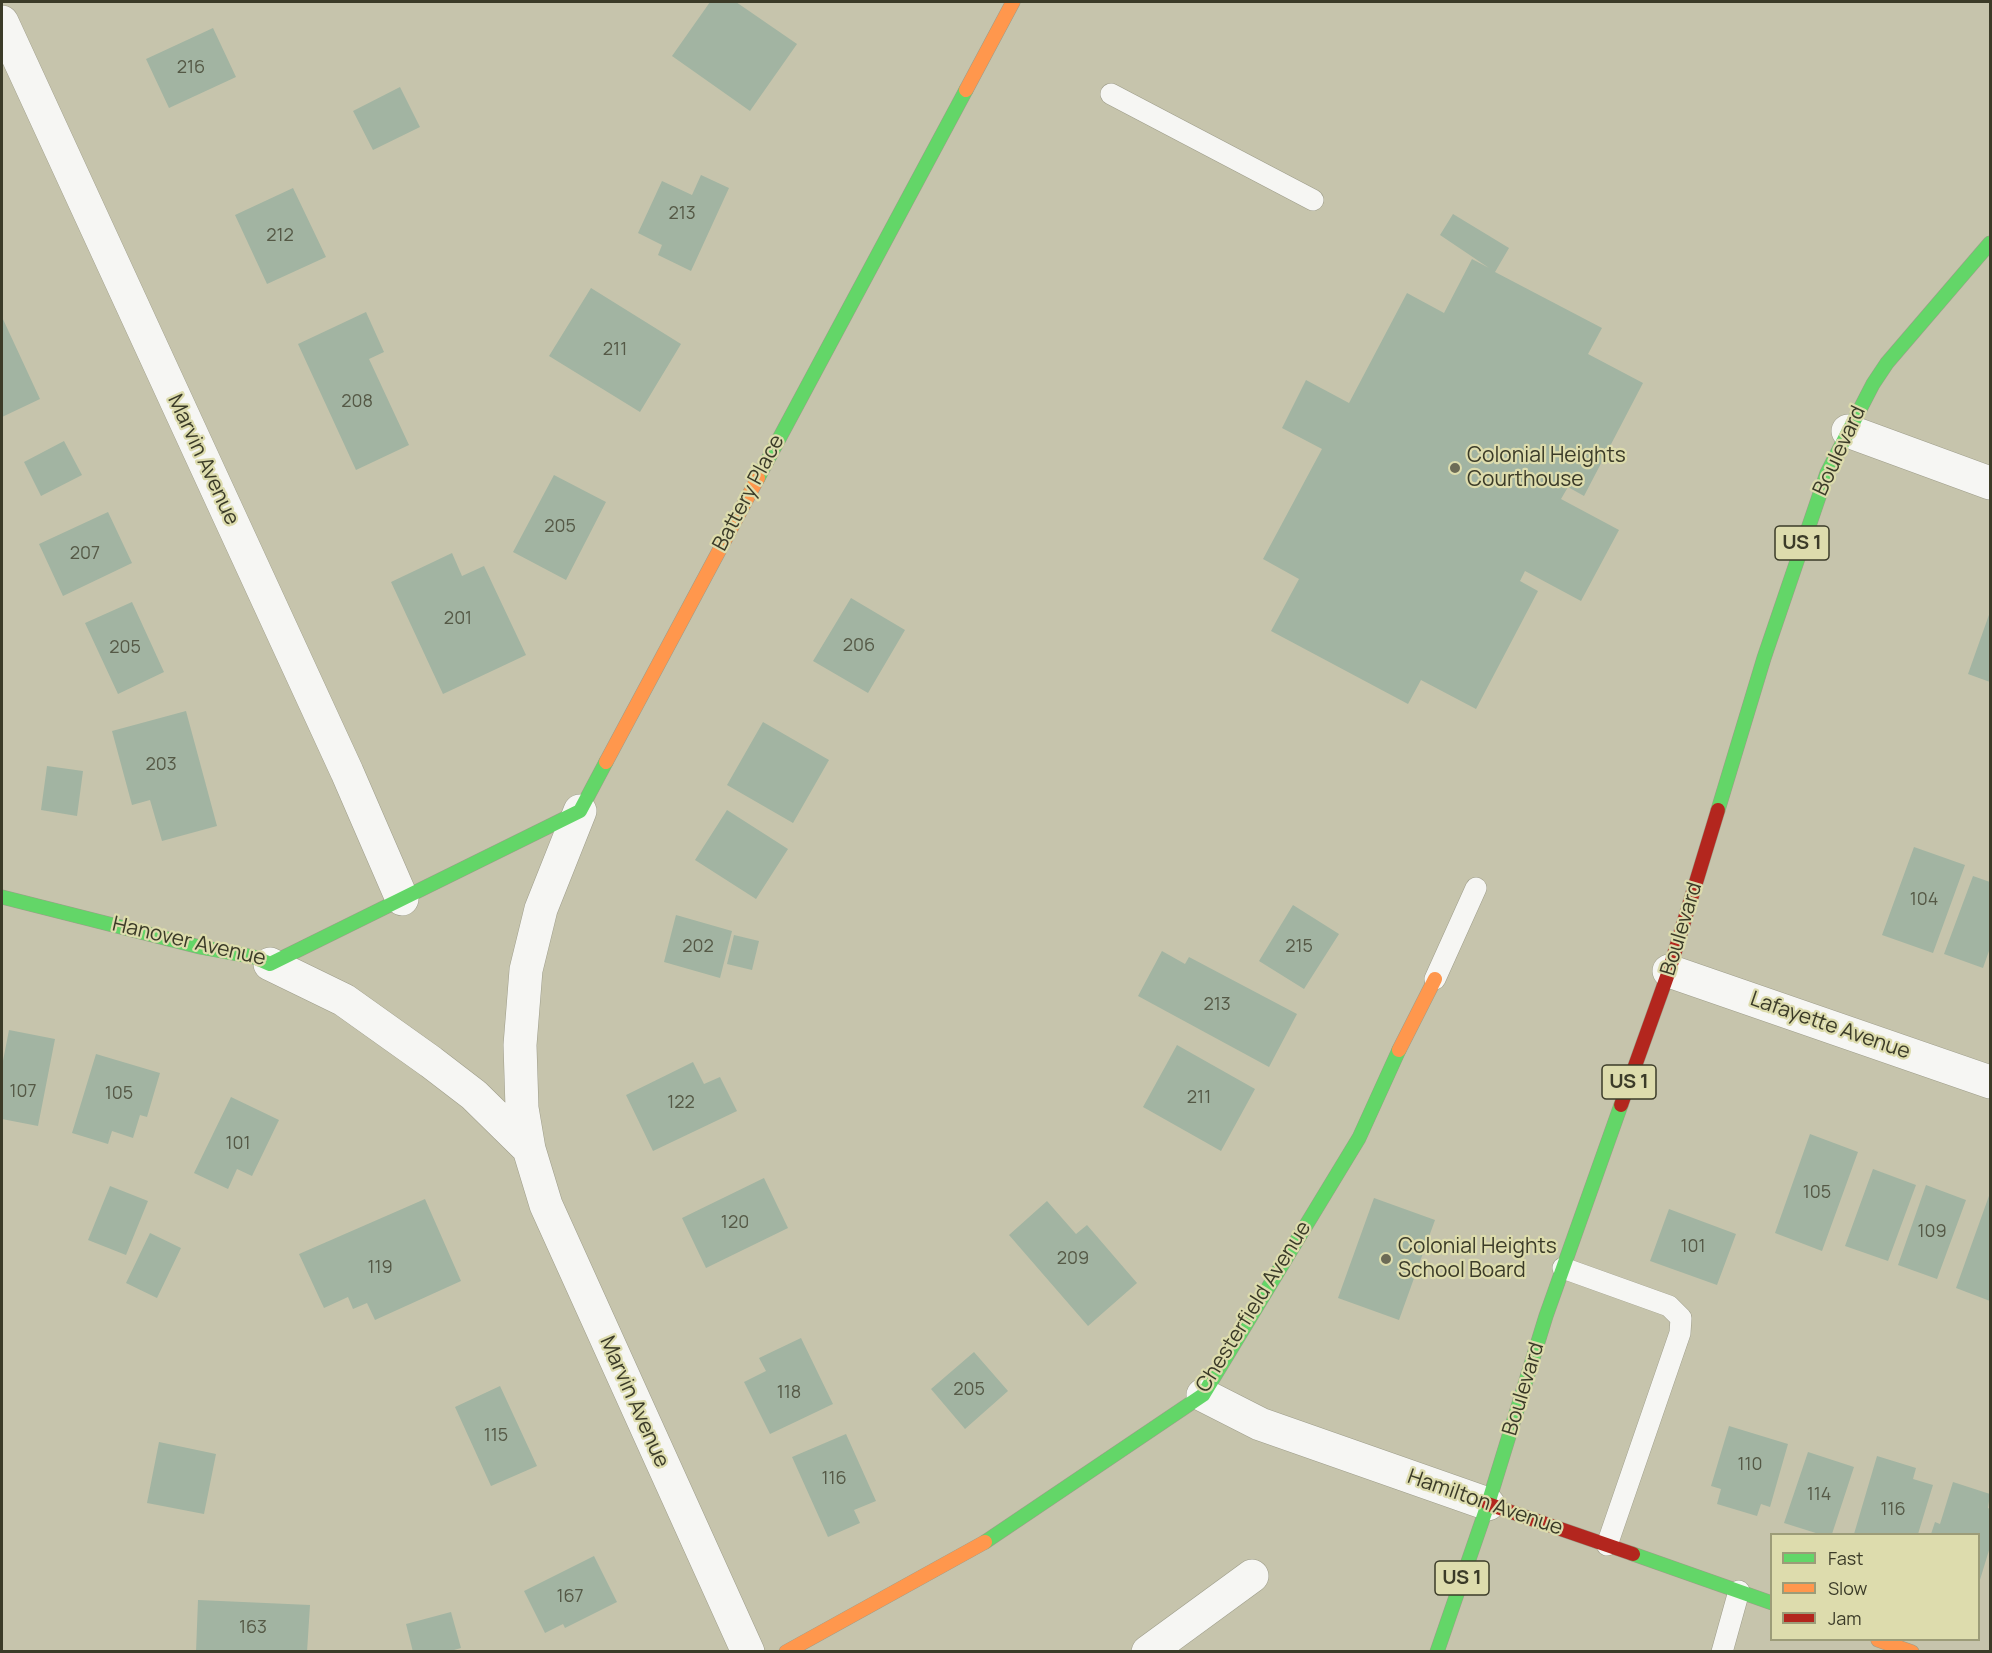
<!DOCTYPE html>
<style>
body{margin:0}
#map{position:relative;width:1992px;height:1653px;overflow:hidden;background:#c6c4ac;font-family:Manrope,sans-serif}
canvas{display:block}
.frame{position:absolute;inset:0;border:3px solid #3b3b28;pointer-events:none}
.legend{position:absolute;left:1770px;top:1533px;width:210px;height:108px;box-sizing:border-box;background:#dddcad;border:2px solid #9c9c78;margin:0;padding:8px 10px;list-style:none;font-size:18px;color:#3b3b28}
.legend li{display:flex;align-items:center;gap:12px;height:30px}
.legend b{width:30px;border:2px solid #9c9c78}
</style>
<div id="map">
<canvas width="1992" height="1653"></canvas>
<div class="frame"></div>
<ul class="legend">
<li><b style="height:8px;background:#63d668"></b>Fast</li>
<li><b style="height:8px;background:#ff974d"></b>Slow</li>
<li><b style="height:8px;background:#b3261e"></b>Jam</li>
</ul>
</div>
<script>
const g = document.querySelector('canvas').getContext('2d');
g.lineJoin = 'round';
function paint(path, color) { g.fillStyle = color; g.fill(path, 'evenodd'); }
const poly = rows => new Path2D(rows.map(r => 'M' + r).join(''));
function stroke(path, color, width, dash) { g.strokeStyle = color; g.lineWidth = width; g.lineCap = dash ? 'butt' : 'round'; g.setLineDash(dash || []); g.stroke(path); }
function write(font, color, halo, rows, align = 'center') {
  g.font = font + ' Manrope,sans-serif'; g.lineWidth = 4.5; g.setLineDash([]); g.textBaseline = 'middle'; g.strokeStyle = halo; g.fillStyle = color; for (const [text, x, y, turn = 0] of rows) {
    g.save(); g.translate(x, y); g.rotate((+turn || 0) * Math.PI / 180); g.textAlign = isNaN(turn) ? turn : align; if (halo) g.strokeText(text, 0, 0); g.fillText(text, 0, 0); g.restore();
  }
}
const building = poly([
 [710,2,736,2,797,44,750,111,672,56],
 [213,28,236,77,169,108,146,59],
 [400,87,420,127,373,150,353,111],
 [701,175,729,188,691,271,658,255,662,245,638,233,662,181,692,195],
 [293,188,326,257,267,284,235,215],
 [1453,214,1509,248,1495,272,1602,328,1588,354,1643,383,1584,496,1568,487,1561,499,1619,530,1581,601,1525,571,1520,581,1538,591,1476,709,1421,680,1408,704,1271,631,1299,579,1263,559,1322,449,1282,428,1306,380,1349,403,1407,293,1444,313,1472,259,1489,268,1440,235],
 [591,288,681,344,640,412,549,356],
 [366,312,384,352,369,359,409,445,356,470,298,344],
 [2,317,40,399,2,417],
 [64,441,82,475,41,496,24,462],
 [554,475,606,502,566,580,513,552],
 [108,512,132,563,63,596,39,544],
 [452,553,462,576,484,566,526,655,443,694,391,582],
 [851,598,905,630,868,693,813,661],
 [132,602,164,672,118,694,85,623],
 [1990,612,1990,682,1968,674],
 [186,711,217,826,162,841,150,800,132,805,112,731],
 [763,722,829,760,793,823,727,785],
 [47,766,83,771,77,816,41,810],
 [727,810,788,849,756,899,695,860],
 [1914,847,1965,865,1933,953,1882,935],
 [1973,876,1990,882,1990,948,1983,968,1944,954],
 [1293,905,1339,934,1304,989,1259,961],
 [676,915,732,931,720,978,664,962],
 [734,935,759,941,752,970,727,964],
 [1162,951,1185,964,1189,957,1297,1014,1269,1067,1138,996],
 [9,1030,55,1039,38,1126,2,1119,2,1066],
 [1177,1045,1255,1089,1221,1151,1143,1107],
 [96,1054,160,1073,147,1117,140,1115,133,1138,112,1131,108,1144,72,1133],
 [693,1062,704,1084,720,1077,737,1111,653,1151,626,1095],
 [231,1097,279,1120,252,1176,237,1169,228,1189,194,1173],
 [1810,1134,1858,1152,1822,1251,1775,1233],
 [1873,1169,1916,1185,1888,1261,1845,1246],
 [764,1178,788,1228,706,1268,682,1218],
 [1926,1185,1966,1200,1937,1279,1898,1265],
 [110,1186,148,1201,126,1255,88,1240],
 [1990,1193,1990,1301,1956,1288],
 [1374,1198,1435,1220,1399,1320,1338,1298],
 [425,1199,461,1281,375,1320,367,1303,353,1309,348,1297,324,1308,299,1254],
 [1047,1201,1076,1234,1087,1225,1137,1283,1088,1326,1009,1235],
 [1669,1209,1736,1234,1717,1285,1650,1261],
 [150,1233,181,1248,157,1298,126,1283],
 [801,1338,833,1404,770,1434,744,1382,766,1371,759,1358],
 [974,1352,1008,1391,965,1429,931,1389],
 [500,1386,537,1466,491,1486,455,1407],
 [1729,1426,1788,1444,1770,1507,1761,1504,1757,1516,1717,1504,1721,1489,1711,1486],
 [846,1434,876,1501,854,1510,860,1523,828,1537,792,1457],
 [159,1442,216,1454,204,1514,147,1503],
 [1808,1452,1854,1467,1832,1534,1819,1534,1784,1523],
 [1877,1456,1916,1468,1913,1479,1933,1485,1918,1534,1854,1534],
 [1953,1482,1990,1494,1988,1508,1990,1509,1990,1547,1979,1583,1978,1534,1931,1534,1935,1522,1940,1524],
 [594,1556,617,1602,565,1628,563,1624,545,1633,524,1591],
 [198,1600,310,1605,307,1652,196,1652],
 [451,1612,461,1648,447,1652,413,1652,406,1624]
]);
const lane = poly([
 [1111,94,1313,200],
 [1435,979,1476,888],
 [1563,1268,1669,1306,1681,1318,1680,1333,1607,1545],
 [1722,1652,1739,1591]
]);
const street = poly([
 [2,22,347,772,402,899],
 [1848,431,1990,483],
 [270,964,344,1000,431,1062,474,1095,529,1149,546,1205,748,1652],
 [1669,971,1990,1082],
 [529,1149,522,1108,520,1045,526,970,541,909,580,811],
 [1203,1395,1260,1424,1488,1504],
 [1148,1652,1252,1576]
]);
const fast = poly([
 [758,478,966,90],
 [1718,810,1764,658,1827,473,1873,384,1887,363,1990,243],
 [2,897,200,947,254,957,270,964,580,811,606,762],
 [985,1542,1203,1395,1359,1138,1399,1050],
 [1633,1554,1772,1603],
 [1437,1652,1488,1504,1546,1316,1621,1105]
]);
const slow = poly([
 [966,90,1013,2],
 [606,762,758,478],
 [1399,1050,1435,979],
 [1878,1640,1912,1652],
 [786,1652,985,1542]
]);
const jam = poly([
 [1621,1105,1669,971,1718,810],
 [1488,1504,1633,1554]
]);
const markers = [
 [1455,468,6,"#6c6b56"],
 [1386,1259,6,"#6c6b56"]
];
const numberNames = [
 ["216",191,68],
 ["213",682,214],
 ["212",280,236],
 ["211",615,350],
 ["208",357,402],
 ["205",560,527],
 ["207",85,554],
 ["201",458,619],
 ["206",859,646],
 ["205",125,648],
 ["203",161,765],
 ["104",1924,900],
 ["202",698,947],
 ["215",1299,947],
 ["213",1217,1005],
 ["107",23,1092],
 ["105",119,1094],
 ["211",1199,1098],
 ["122",681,1103],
 ["101",238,1144],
 ["105",1817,1193],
 ["120",735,1223],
 ["109",1932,1232],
 ["101",1693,1247],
 ["209",1073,1259],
 ["119",380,1268],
 ["205",969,1390],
 ["118",789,1393],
 ["115",496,1436],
 ["110",1750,1465],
 ["116",834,1479],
 ["114",1819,1495],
 ["116",1893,1510],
 ["167",570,1597],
 ["163",253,1628]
];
const shields = [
 [1802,543,54],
 [1629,1082,54],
 [1462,1578,54]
];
const shieldNames = [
 ["US 1",1802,543],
 ["US 1",1629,1082],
 ["US 1",1462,1578]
];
const streetNames = [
 ["Boulevard",1840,451,-65],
 ["Marvin Avenue",203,460,65],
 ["Battery Place",749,493,-62],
 ["Boulevard",1682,929,-73],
 ["Hanover Avenue",189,942,13],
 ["Lafayette Avenue",1830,1026,19],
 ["Chesterfield Avenue",1254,1307,-58],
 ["Boulevard",1524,1389,-73],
 ["Marvin Avenue",634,1402,66],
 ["Hamilton Avenue",1485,1503,19]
];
const poiNames = [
 ["Colonial Heights",1467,456],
 ["Courthouse",1467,480],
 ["Colonial Heights",1398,1247],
 ["School Board",1398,1271]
];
paint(building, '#a2b4a2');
stroke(lane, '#9d9c89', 22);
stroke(street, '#9d9c89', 34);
stroke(fast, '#9d9c89', 15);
stroke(slow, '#9d9c89', 15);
stroke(jam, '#9d9c89', 15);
stroke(lane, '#f6f6f3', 21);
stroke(street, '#f6f6f3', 33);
stroke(fast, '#63d668', 14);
stroke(slow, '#ff974d', 14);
stroke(jam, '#b3261e', 14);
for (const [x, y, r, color] of markers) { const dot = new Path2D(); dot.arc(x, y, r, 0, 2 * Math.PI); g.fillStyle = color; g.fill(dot); stroke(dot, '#dddcad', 2); }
write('18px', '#555946', null, numberNames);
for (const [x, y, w] of shields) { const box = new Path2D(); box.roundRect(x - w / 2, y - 17, w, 34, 4.5); g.fillStyle = '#dddcad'; g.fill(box); stroke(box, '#3b3b28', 1.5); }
write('bold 20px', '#3b3b28', null, shieldNames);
write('21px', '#3b3b28', '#dddcad', streetNames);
write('21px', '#3b3b28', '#dddcad', poiNames, 'left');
</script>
